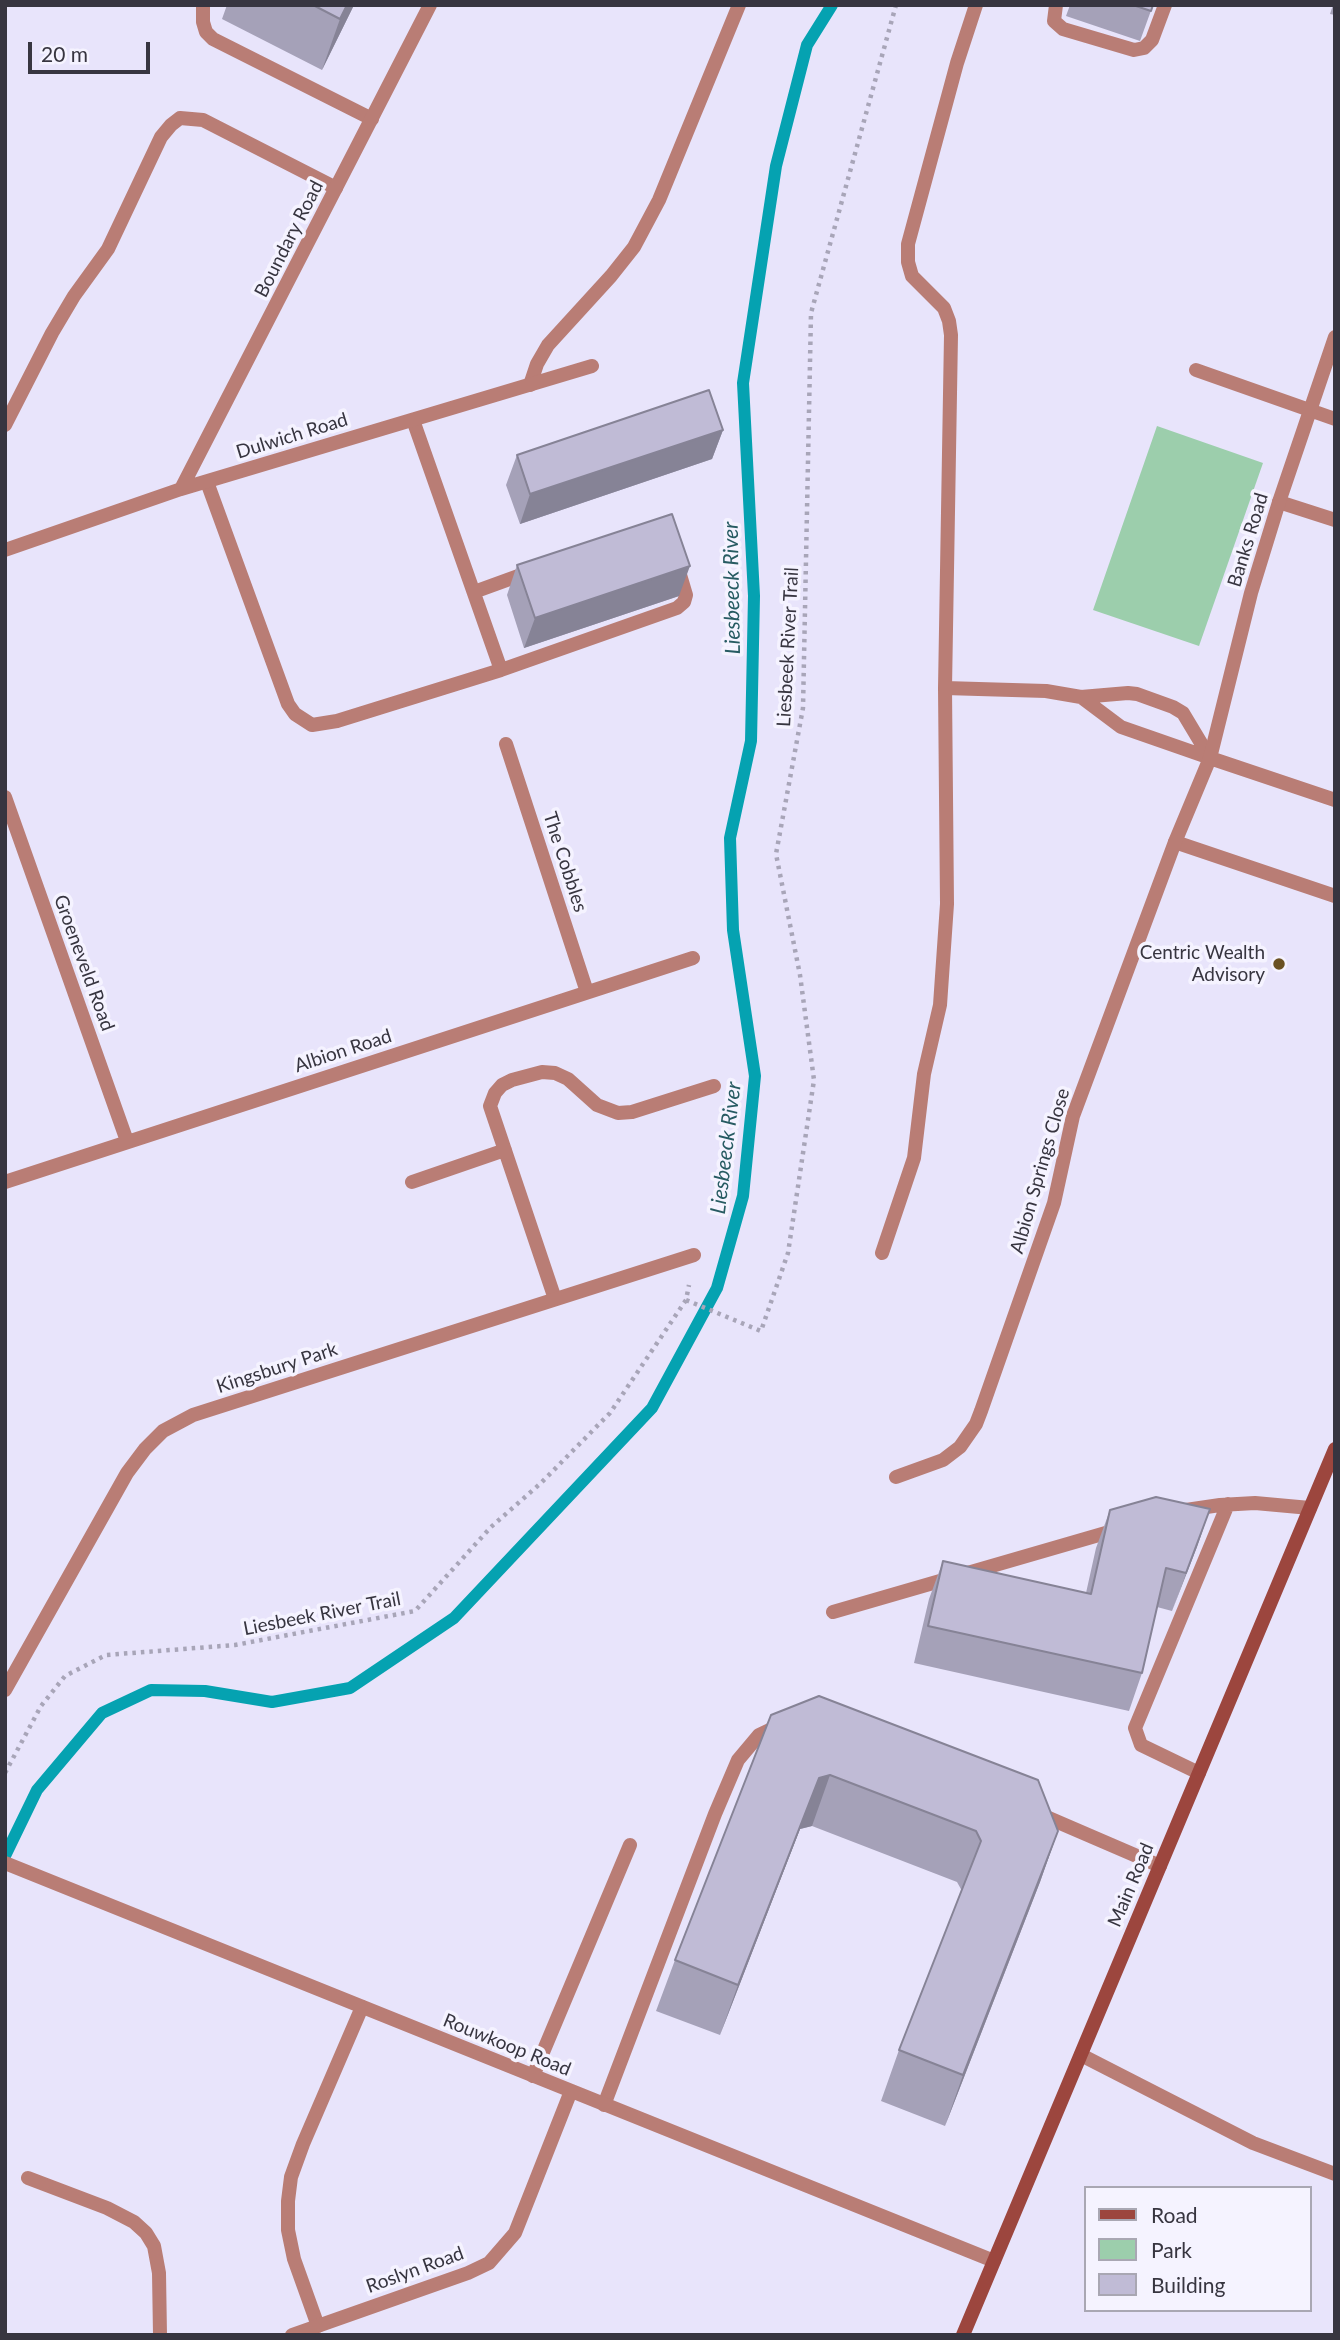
<!DOCTYPE html>
<style>
body{margin:0}
#map{position:relative;width:1340px;height:2340px;overflow:hidden;background:#e8e4fb;font-family:Lato,sans-serif}
canvas{display:block}
.frame{position:absolute;inset:0;border:7px solid #373540;pointer-events:none}
.legend{position:absolute;left:1084px;top:2186px;width:228px;height:126px;box-sizing:border-box;background:#f5f3ff;border:2px solid #a9a7b3;margin:0;padding:9px 12px;list-style:none;font-size:21px;color:#373540}
.legend li{display:flex;align-items:center;gap:14px;height:35px}
.legend b{width:35px;border:2px solid #a9a7b3}
.scale{position:absolute;left:28px;top:42px;width:122px;height:32px;box-sizing:border-box;border:4px solid #373540;border-top:0;padding-left:9px;font-size:21px;line-height:24px;white-space:nowrap;color:#373540;-webkit-text-stroke:5px #f5f3ff;paint-order:stroke}
</style>
<div id="map">
<canvas width="1340" height="2340"></canvas>
<div class="frame"></div>
<ul class="legend">
<li><b style="height:9px;background:#9c463e"></b>Road</li>
<li><b style="height:19px;background:#9cceac"></b>Park</li>
<li><b style="height:19px;background:#c0bbd6"></b>Building</li>
</ul>
<div class="scale">20 m</div>
</div>
<script>
const g = document.querySelector('canvas').getContext('2d');
g.lineJoin = 'round';
function paint(path, color) { g.fillStyle = color; g.fill(path, 'evenodd'); }
const poly = rows => new Path2D(rows.map(r => 'M' + r).join(''));
function stroke(path, color, width, dash) { g.strokeStyle = color; g.lineWidth = width; g.lineCap = dash ? 'butt' : 'round'; g.setLineDash(dash || []); g.stroke(path); }
function write(font, color, halo, rows, align = 'center') {
  g.font = font + ' Lato,sans-serif'; g.lineWidth = 7; g.setLineDash([]); g.textBaseline = 'middle'; g.strokeStyle = halo; g.fillStyle = color; for (const [text, x, y, turn = 0] of rows) {
    g.save(); g.translate(x, y); g.rotate((+turn || 0) * Math.PI / 180); g.textAlign = isNaN(turn) ? turn : align; if (halo) g.strokeText(text, 0, 0); g.fillText(text, 0, 0); g.restore();
  }
}
const green = poly([
 [1157,426,1263,463,1199,646,1093,610]
]);
const stream = poly([
 [5,1856,37,1790,102,1713,151,1690,205,1691,272,1702,350,1688,454,1618,652,1408,717,1288,743,1196,755,1076,733,930,730,838,751,741,754,596,743,383,776,166,807,45,832,5]
]);
const path = poly([
 [686,1300,761,1331,788,1253,814,1080,800,975,776,854,803,708,811,313,896,5],
 [5,1773,41,1706,65,1676,106,1655,235,1645,415,1611,491,1527,541,1483,610,1413,686,1300,689,1285]
]);
const lane = poly([
 [203,5,203,22,206,32,213,39,372,119],
 [1056,5,1054,21,1063,29,1134,50,1144,48,1152,40,1165,5],
 [530,385,537,364,548,345,611,276,634,247,659,200,739,5],
 [413,420,501,670],
 [5,425,52,333,74,296,108,249,161,137,171,125,180,118,203,120,336,188],
 [207,482,288,704,295,714,312,725,337,721,501,670,677,608,684,602,686,595,678,568],
 [1279,502,1335,520],
 [474,592,529,572],
 [945,688,1046,691,1081,697,1128,693,1137,694,1173,707,1183,713,1210,758],
 [1081,697,1121,727,1210,758],
 [1175,842,1335,896],
 [412,1182,505,1150],
 [882,1253,914,1158,924,1074,940,1005,947,904,945,688,951,335,949,321,944,308,912,276,908,262,908,244,957,63,976,5],
 [555,1299,490,1106,495,1093,502,1085,512,1080,542,1072,555,1073,568,1079,597,1105,618,1113,632,1112,714,1086],
 [1186,1510,1220,1505,1255,1503,1310,1508],
 [833,1612,1116,1530],
 [1199,1773,1141,1745,1135,1728,1228,1504],
 [1037,1813,1160,1866],
 [1081,2055,1253,2143,1335,2174],
 [533,2076,630,1845],
 [604,2105,715,1814,738,1760,759,1735,780,1725],
 [28,2178,107,2208,134,2222,146,2233,154,2246,159,2273,160,2335],
 [318,2326,294,2259,288,2230,288,2201,291,2177,303,2144,362,2007]
]);
const street = poly([
 [1196,370,1335,419],
 [181,489,430,5],
 [5,550,181,489,592,366],
 [506,744,587,992],
 [1210,758,1335,800],
 [5,797,127,1141],
 [5,1182,693,958],
 [896,1477,943,1460,960,1447,976,1424,981,1411,1054,1203,1073,1116,1175,842,1210,758,1251,593,1279,502,1335,337],
 [5,1690,127,1473,145,1449,163,1431,193,1415,694,1255],
 [5,1863,994,2261],
 [292,2335,468,2273,489,2263,515,2233,571,2091]
]);
const secondary = poly([
 [963,2335,1335,1449]
]);
const wall = poly([
 [227,5,354,5,322,70,222,19],
 [1070,5,1153,5,1140,41,1066,16],
 [1333,5,1335,5,1335,15,1330,14],
 [723,430,712,459,520,524,506,485,517,455],
 [517,565,679,596,524,648,507,595],
 [1210,1509,1172,1611,1157,1607,1142,1673,1129,1711,914,1663,929,1599,943,1561,1086,1593,1096,1548,1110,1510],
 [771,1715,1058,1831,1040,1882,945,2126,881,2101,899,2050,962,1891,957,1882,812,1826,800,1829,720,2035,656,2011,675,1960]
]);
const shadedWall = poly([
 [347,5,354,5,322,70,340,19],
 [723,430,712,459,520,524,530,494],
 [690,566,679,596,524,648,535,618],
 [1210,1509,1197,1547,1172,1611,1186,1573],
 [830,1775,812,1826,800,1829,720,2035,738,1985,819,1778],
 [1058,1831,1040,1882,945,2126,963,2075]
]);
const building = poly([
 [313,5,347,5,340,19,313,5],
 [1133,5,1153,5,1151,11,1133,5],
 [709,390,723,430,530,494,517,455,709,390],
 [672,514,690,566,535,618,517,565,672,514],
 [1156,1497,1210,1509,1186,1573,1166,1568,1142,1673,928,1626,943,1561,1091,1594,1110,1510,1156,1497],
 [819,1696,1038,1780,1058,1831,963,2075,899,2050,981,1841,976,1831,830,1775,819,1778,738,1985,675,1960,771,1715,819,1696]
]);
const markers = [
 [1279,964,7,"#6a5122"]
];
const streetNames = [
 ["Boundary Road",289,239,-63],
 ["Dulwich Road",292,436,-17],
 ["Banks Road",1248,540,-73],
 ["Liesbeek River Trail",788,647,-87],
 ["The Cobbles",565,862,72],
 ["Groeneveld Road",84,963,70],
 ["Albion Road",343,1051,-18],
 ["Albion Springs Close",1040,1171,-74],
 ["Kingsbury Park",277,1368,-18],
 ["Liesbeek River Trail",322,1614,-11],
 ["Main Road",1131,1885,-67],
 ["Rouwkoop Road",507,2045,22],
 ["Roslyn Road",415,2270,-20]
];
const poiNames = [
 ["Centric Wealth",1265,953],
 ["Advisory",1265,975]
];
const waterNames = [
 ["Liesbeeck River",732,588,-91],
 ["Liesbeeck River",726,1148,-83]
];
paint(green, '#9cceac');
stroke(stream, '#05a2b1', 12);
stroke(path, '#a8a5b8', 4.5, [3.5, 5]);
stroke(lane, '#b97d75', 14);
stroke(street, '#b97d75', 14);
stroke(secondary, '#9c463e', 14);
paint(wall, '#a5a1b8');
paint(shadedWall, '#868396');
paint(building, '#c0bbd6');
stroke(building, '#868396', 2);
for (const [x, y, r, color] of markers) { const dot = new Path2D(); dot.arc(x, y, r, 0, 2 * Math.PI); g.fillStyle = color; g.fill(dot); stroke(dot, '#f5f3ff', 2.5); }
write('19px', '#373540', '#f5f3ff', streetNames);
write('19px', '#373540', '#f5f3ff', poiNames, 'right');
write('italic 21px', '#275b62', '#f5f3ff', waterNames);
</script>
